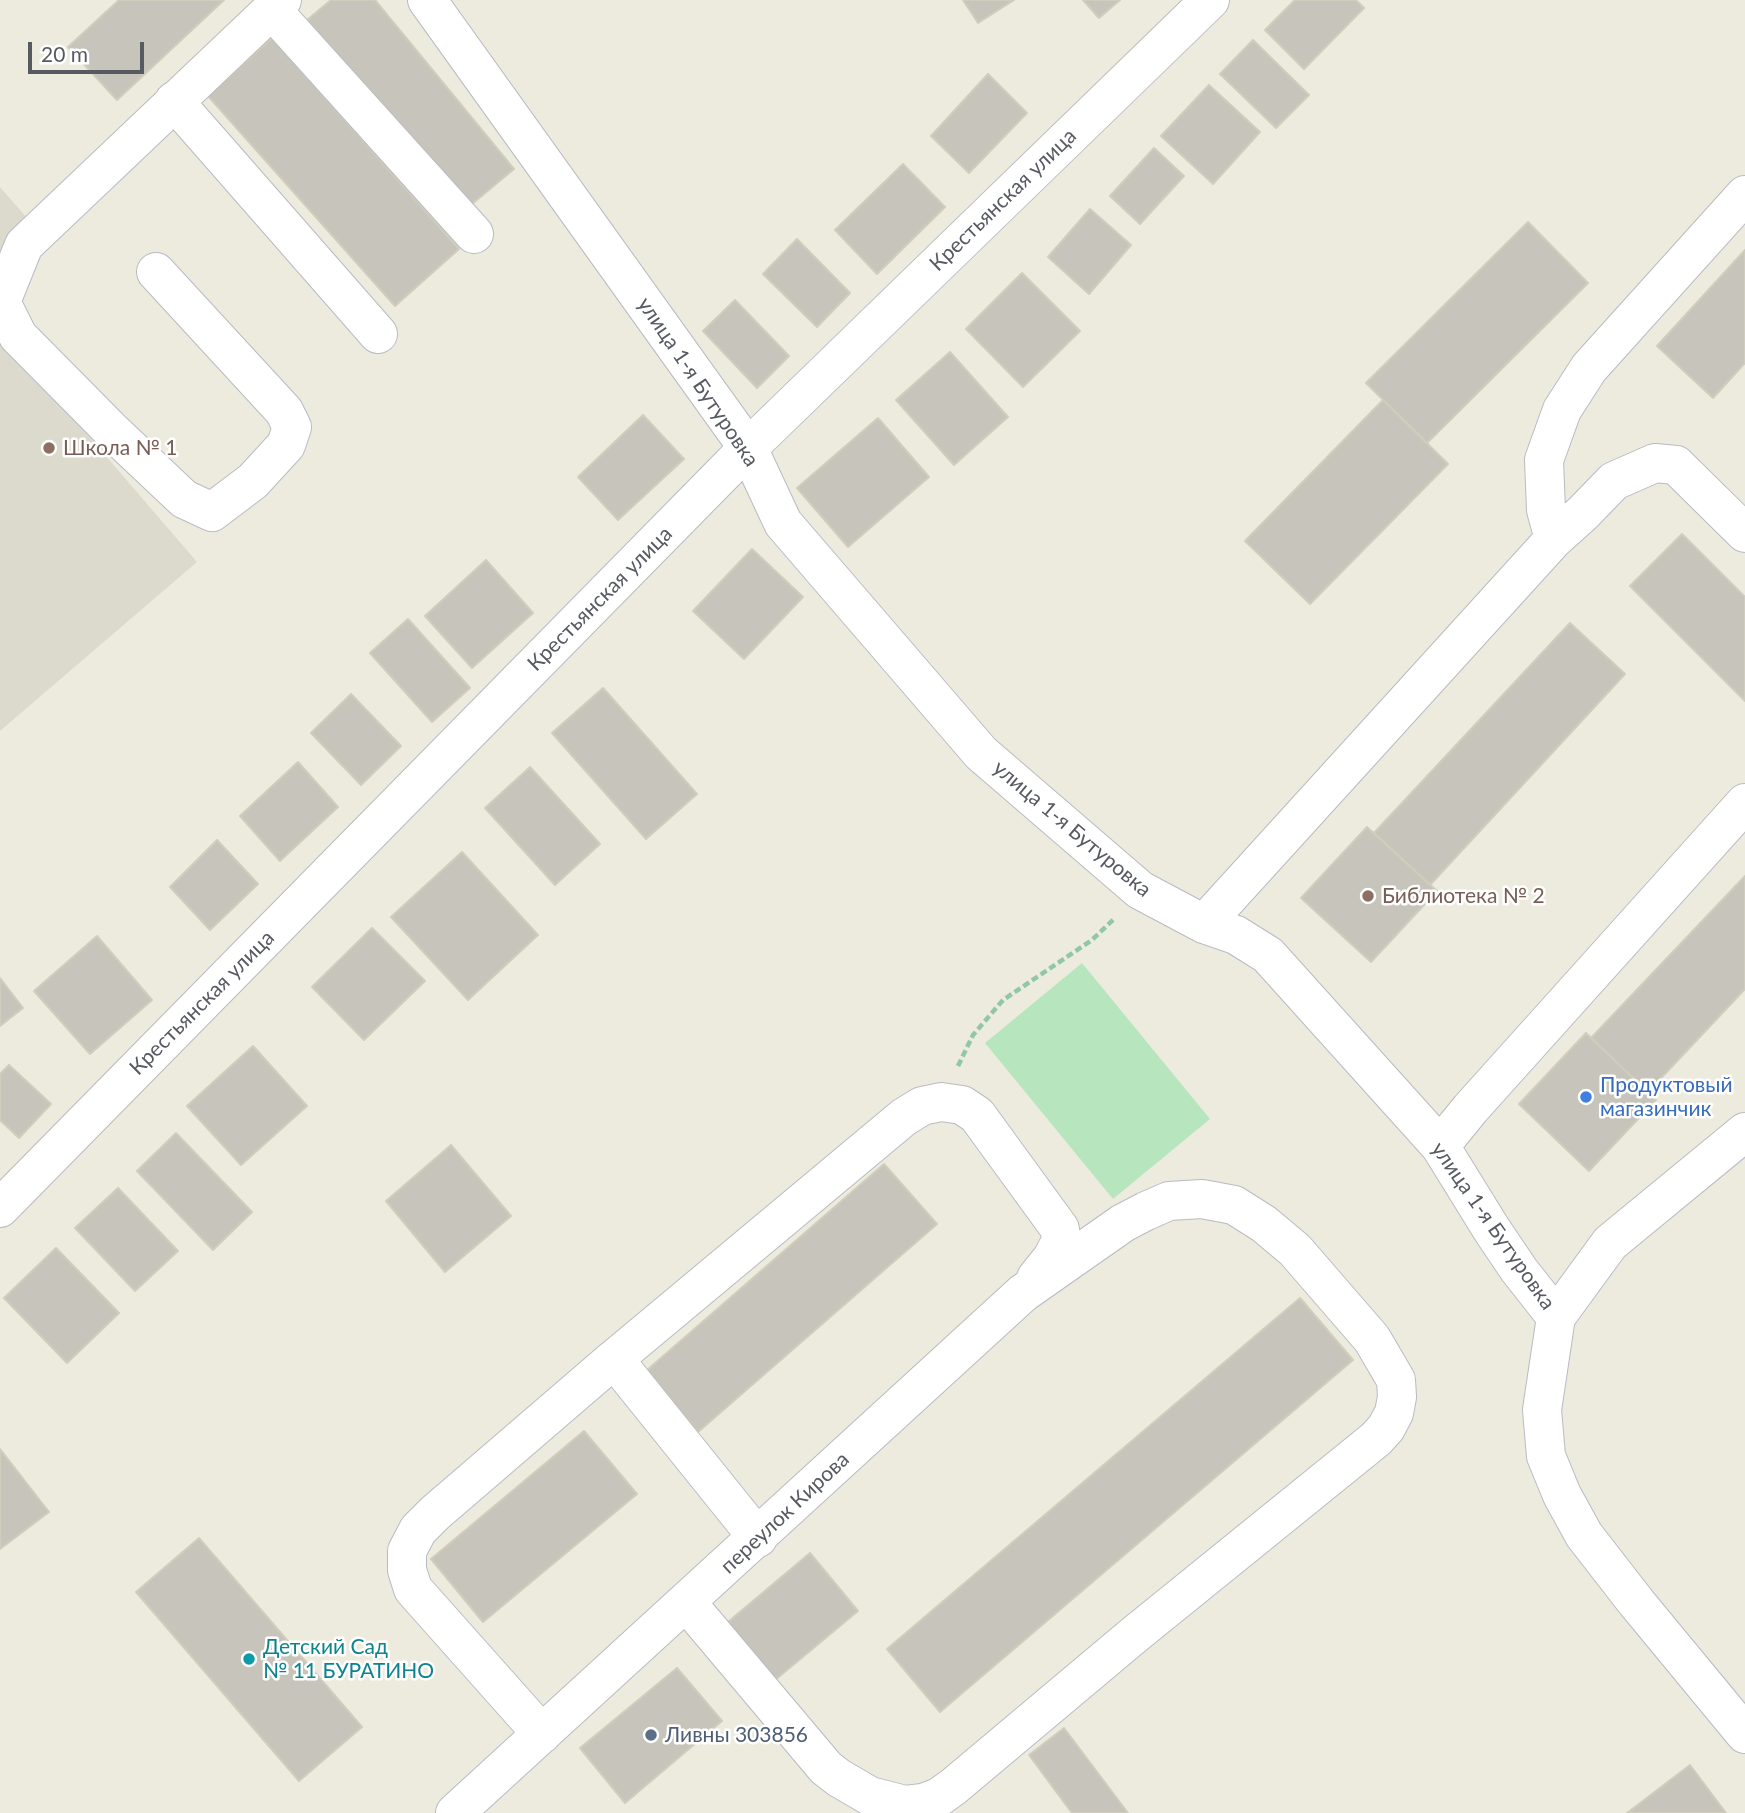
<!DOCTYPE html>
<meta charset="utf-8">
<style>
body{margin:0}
#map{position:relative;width:1745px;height:1813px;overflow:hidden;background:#ecebde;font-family:Lato,sans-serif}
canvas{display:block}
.scale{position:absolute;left:28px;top:42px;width:116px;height:32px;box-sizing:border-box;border:4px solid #575a61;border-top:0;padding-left:9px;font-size:21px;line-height:24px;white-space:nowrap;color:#575a61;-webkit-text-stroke:5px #fff;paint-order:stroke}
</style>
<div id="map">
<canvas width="1745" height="1813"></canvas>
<div class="scale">20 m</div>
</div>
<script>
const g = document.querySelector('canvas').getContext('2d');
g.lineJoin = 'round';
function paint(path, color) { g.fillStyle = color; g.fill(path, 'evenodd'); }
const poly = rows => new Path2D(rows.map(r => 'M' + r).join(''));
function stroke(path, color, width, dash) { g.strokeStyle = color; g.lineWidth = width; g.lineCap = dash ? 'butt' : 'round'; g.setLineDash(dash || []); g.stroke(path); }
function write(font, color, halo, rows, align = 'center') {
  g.font = font + ' Lato,sans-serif'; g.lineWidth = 5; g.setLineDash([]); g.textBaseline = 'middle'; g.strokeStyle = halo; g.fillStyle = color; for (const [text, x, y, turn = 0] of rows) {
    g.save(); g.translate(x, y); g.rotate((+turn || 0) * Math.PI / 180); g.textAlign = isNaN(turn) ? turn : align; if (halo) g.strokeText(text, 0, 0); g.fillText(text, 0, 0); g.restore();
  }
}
const education = poly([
 [0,187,27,218,0,298],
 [0,333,197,562,0,731]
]);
const green = poly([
 [1082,963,1210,1119,1113,1199,985,1043]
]);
const building = poly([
 [119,0,224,0,117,100,68,47,119,0],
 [331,0,375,0,514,169,466,209,307,20,331,0],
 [963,0,1014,0,978,23,963,0],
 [1083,0,1120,0,1099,18,1083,0],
 [1295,0,1356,0,1364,8,1304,69,1265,30,1295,0],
 [272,38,459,249,395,306,208,96,272,38],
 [1253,40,1309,95,1276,128,1220,74,1253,40],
 [988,74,1027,113,969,173,931,136,988,74],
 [1209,85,1260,132,1213,184,1161,136,1209,85],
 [1154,148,1184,176,1140,224,1110,196,1154,148],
 [903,164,945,207,877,274,835,230,903,164],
 [1090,209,1131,245,1089,294,1048,257,1090,209],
 [1528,222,1588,283,1427,443,1366,383,1528,222],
 [797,239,850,293,817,327,763,274,797,239],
 [1745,250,1745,363,1713,398,1657,346,1745,250],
 [1022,273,1080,331,1023,387,966,329,1022,273],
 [735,300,789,356,757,388,703,331,735,300],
 [950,352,1008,417,954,465,896,400,950,352],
 [1383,400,1448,464,1310,604,1245,541,1383,400],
 [643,415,684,459,618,520,578,477,643,415],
 [878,418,929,477,848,547,797,488,878,418],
 [1682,534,1745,597,1745,701,1630,586,1682,534],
 [752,549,803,597,744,659,693,611,752,549],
 [486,560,533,613,472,668,425,616,486,560],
 [408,619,470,688,432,722,370,653,408,619],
 [1570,623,1625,674,1430,885,1374,833,1570,623],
 [603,688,697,794,646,839,552,733,603,688],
 [351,694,401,746,361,785,311,733,351,694],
 [298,762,338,807,280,861,240,816,298,762],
 [530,767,600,844,555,885,485,808,530,767],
 [1367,827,1437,891,1371,962,1301,898,1367,827],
 [217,840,258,884,210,930,170,887,217,840],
 [462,852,538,935,468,1000,391,917,462,852],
 [1745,876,1745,989,1648,1092,1591,1038,1745,876],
 [372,928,425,981,364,1040,312,987,372,928],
 [97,936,152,1000,90,1054,34,991,97,936],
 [0,978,23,1008,0,1026,0,978],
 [1586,1033,1656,1100,1589,1171,1519,1104,1586,1033],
 [253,1046,307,1106,241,1165,187,1106,253,1046],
 [9,1065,51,1104,19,1138,0,1120,0,1074,9,1065],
 [176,1133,252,1212,213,1250,137,1171,176,1133],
 [451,1145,511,1216,445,1272,386,1201,451,1145],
 [884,1164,937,1224,698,1432,646,1371,884,1164],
 [118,1188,178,1251,135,1291,75,1228,118,1188],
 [56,1248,119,1313,67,1363,4,1298,56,1248],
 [1300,1298,1353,1360,940,1712,887,1649,1300,1298],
 [584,1431,637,1494,483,1622,431,1559,584,1431],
 [0,1449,49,1512,0,1549,0,1449],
 [199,1538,362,1727,299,1781,136,1592,199,1538],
 [810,1553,858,1611,769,1685,722,1627,810,1553],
 [677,1668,722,1721,625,1803,580,1748,677,1668],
 [1064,1728,1128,1813,1072,1813,1029,1755,1064,1728],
 [1690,1765,1726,1813,1627,1813,1690,1765]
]);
const path = poly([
 [958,1066,973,1035,1003,1000,1092,940,1114,919]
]);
const minor = poly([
 [427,0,748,448,783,523,981,753,1140,890,1204,924,1236,935,1268,955,1440,1146,1492,1230,1519,1270,1556,1317,1542,1410,1546,1456,1562,1495,1584,1535,1636,1602,1745,1734],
 [272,10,474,234],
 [174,101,378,334],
 [156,272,284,411,292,427,286,445,253,481,212,512,184,499,112,431,18,336,1,302,24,245,282,0],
 [1554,539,1546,510,1544,460,1562,410,1589,368,1745,195],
 [1204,924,1554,539,1583,513,1614,481,1655,463,1676,465,1745,533],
 [1440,1146,1471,1108,1745,803],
 [0,1208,748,448,1210,0],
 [1556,1317,1610,1243,1745,1132],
 [614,1359,904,1117,922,1106,941,1102,962,1105,977,1115,1060,1229,1061,1241,1052,1258,1036,1278],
 [542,1734,413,1589,407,1570,407,1551,418,1530,435,1513,614,1359,758,1538],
 [455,1813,1023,1293,1123,1223,1146,1211,1169,1201,1202,1199,1234,1205,1264,1224,1295,1250,1372,1339,1396,1380,1397,1397,1394,1413,1386,1428,1376,1439,1134,1635,953,1787,939,1797,923,1803,905,1805,870,1796,839,1778,826,1768,687,1603]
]);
const markers = [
 [49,448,7,"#8d6e63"],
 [1368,896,7,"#8d6e63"],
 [1586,1097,7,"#3f7fe0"],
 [249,1659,7,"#0f9aa8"],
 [651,1735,7,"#5c6f8a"]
];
const streetNames = [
 ["Крестьянская улица",1003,200,-44],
 ["улица 1-я Бутуровка",698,382,56],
 ["Крестьянская улица",600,599,-45],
 ["улица 1-я Бутуровка",1072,829,40],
 ["Крестьянская улица",202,1003,-45],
 ["улица 1-я Бутуровка",1493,1226,55],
 ["переулок Кирова",785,1513,-43]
];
const educationNames = [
 ["Школа № 1",63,448],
 ["Библиотека № 2",1382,896]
];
const shopNames = [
 ["Продуктовый",1600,1085],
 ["магазинчик",1600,1109]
];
const cultureNames = [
 ["Детский Сад",263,1647],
 ["№ 11 БУРАТИНО",263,1671]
];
const serviceNames = [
 ["Ливны 303856",665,1735]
];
paint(education, '#dbdacd');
paint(green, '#b7e6be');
paint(building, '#c7c5bb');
stroke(building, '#d1cdbc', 2);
stroke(minor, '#b9bbc2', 40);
stroke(path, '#91c7a8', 4.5, [7, 3.5]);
stroke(minor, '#fff', 38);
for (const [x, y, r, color] of markers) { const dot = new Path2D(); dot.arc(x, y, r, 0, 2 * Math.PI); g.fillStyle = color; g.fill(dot); stroke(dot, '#fff', 2.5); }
write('21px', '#575a61', '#fff', streetNames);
write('21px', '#785e54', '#fff', educationNames, 'left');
write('21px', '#366cbe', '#fff', shopNames, 'left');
write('21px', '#0d838f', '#fff', cultureNames, 'left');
write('21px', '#4e5e75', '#fff', serviceNames, 'left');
</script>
